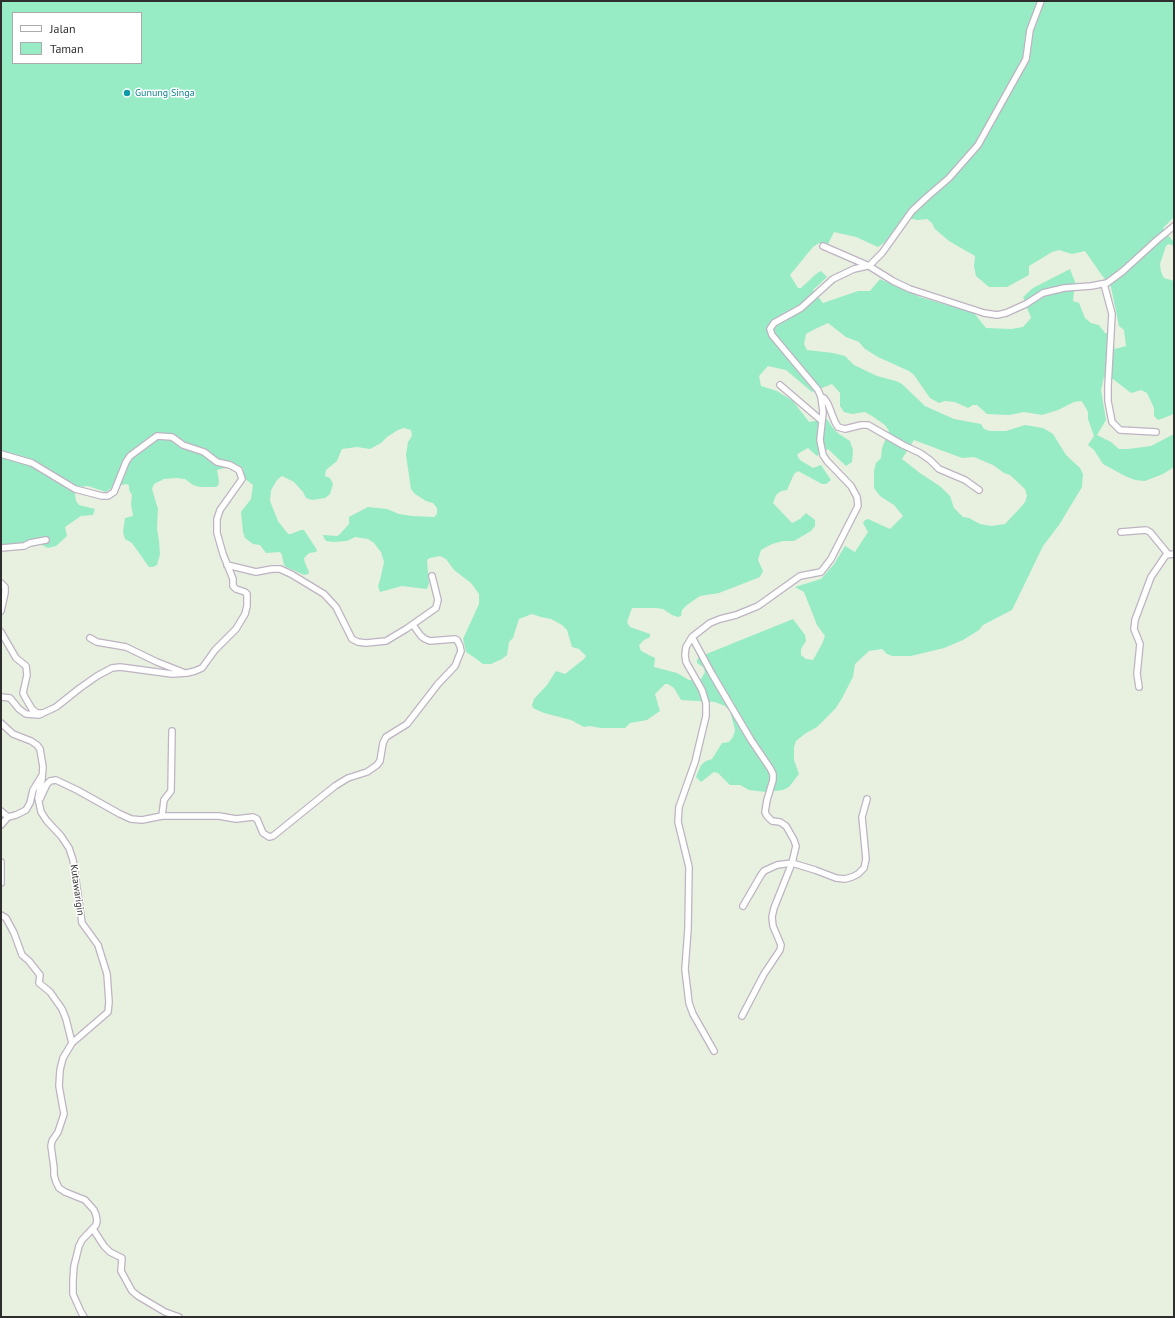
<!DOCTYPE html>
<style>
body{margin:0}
#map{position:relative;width:1175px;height:1318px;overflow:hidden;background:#e8f0df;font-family:"PT Sans",sans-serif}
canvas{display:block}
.frame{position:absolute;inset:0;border:2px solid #2e2e2e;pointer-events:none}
.legend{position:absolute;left:12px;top:12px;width:130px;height:52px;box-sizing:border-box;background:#fff;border:1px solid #ababab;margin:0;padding:5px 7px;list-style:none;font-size:12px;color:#2e2e2e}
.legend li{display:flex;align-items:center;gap:8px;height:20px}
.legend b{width:20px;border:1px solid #ababab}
</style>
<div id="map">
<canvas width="1175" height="1318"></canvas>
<div class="frame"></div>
<ul class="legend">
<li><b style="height:5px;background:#fff"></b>Jalan</li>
<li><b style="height:11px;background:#97ecc5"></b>Taman</li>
</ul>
</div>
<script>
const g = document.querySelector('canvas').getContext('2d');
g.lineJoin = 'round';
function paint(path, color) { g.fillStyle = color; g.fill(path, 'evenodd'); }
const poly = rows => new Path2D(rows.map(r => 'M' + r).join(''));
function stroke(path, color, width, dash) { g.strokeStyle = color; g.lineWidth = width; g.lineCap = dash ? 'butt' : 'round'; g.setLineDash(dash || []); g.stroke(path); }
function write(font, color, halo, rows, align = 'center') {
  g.font = font + ' "PT Sans",sans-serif'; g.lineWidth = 3; g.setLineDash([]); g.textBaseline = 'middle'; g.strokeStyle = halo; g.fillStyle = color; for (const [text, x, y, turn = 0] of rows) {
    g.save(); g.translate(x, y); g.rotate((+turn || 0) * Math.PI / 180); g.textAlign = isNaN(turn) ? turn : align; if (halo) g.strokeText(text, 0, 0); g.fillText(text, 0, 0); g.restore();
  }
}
const green = poly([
 [1,1,1174,1,1174,53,1173,54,1174,63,1174,217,1163,228,1172,240,1174,240,1174,246,1169,244,1166,246,1160,264,1161,272,1164,278,1174,281,1174,414,1158,420,1154,416,1154,408,1147,393,1141,390,1131,393,1113,379,1104,377,1101,390,1106,420,1097,435,1111,442,1119,449,1128,449,1151,446,1174,434,1174,467,1163,474,1145,481,1135,480,1125,476,1103,464,1094,450,1088,445,1094,436,1088,419,1088,412,1083,403,1081,401,1074,402,1058,410,1042,415,1024,412,1009,415,987,414,977,405,973,405,968,408,955,402,945,401,939,403,930,398,914,375,909,371,878,357,865,349,859,342,846,337,828,323,813,330,806,334,804,344,807,350,833,353,845,356,854,365,877,376,896,381,902,384,925,406,954,419,981,424,984,429,990,431,1006,431,1025,425,1043,428,1053,434,1066,455,1080,468,1083,474,1082,487,1059,525,1043,546,1012,610,983,625,979,630,963,640,944,648,911,656,892,656,887,654,882,649,869,651,855,664,853,677,841,700,835,709,817,727,806,733,796,741,794,747,794,760,799,774,789,787,783,790,766,792,749,790,740,785,730,785,718,773,714,772,701,782,696,777,701,765,706,761,712,759,722,743,729,742,733,737,735,730,730,711,725,706,715,702,681,700,674,688,668,684,665,684,655,694,660,711,647,720,630,723,625,728,601,728,589,726,584,727,571,720,544,713,533,708,532,705,534,699,547,685,556,671,565,674,584,659,586,656,579,649,572,647,567,630,562,625,551,619,541,617,532,614,519,619,513,638,509,642,507,655,502,659,491,664,483,664,475,658,466,652,463,639,479,604,479,594,471,583,454,570,446,559,440,556,430,558,427,560,429,583,427,589,402,586,380,592,378,586,380,580,384,562,381,552,374,543,368,539,355,537,347,541,333,542,326,541,324,538,323,535,337,536,340,534,349,524,349,517,368,507,387,509,399,514,412,516,434,517,437,514,437,508,433,503,426,501,415,494,411,489,406,455,408,442,412,436,411,430,404,428,398,430,387,437,381,443,370,449,357,447,342,449,337,461,326,470,325,476,330,478,333,484,330,494,325,498,312,500,306,498,303,492,294,482,282,476,277,480,271,490,270,501,278,521,288,534,291,534,301,530,304,530,317,550,316,552,309,553,304,558,305,563,309,572,308,574,304,575,286,567,284,565,282,555,280,552,266,553,260,545,253,544,245,538,243,532,241,512,251,499,253,485,245,479,243,468,225,468,217,470,219,481,218,486,215,487,200,487,193,485,185,479,177,478,164,479,154,484,152,489,158,509,157,528,159,541,160,554,157,565,153,567,149,567,132,543,125,539,123,532,125,518,133,516,131,504,132,495,129,490,129,485,126,484,113,487,106,492,88,486,77,487,75,494,76,501,79,505,95,509,93,515,81,516,65,527,67,536,56,546,48,548,42,545,34,544,2,546],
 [13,13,141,13,141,63,13,63],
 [907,218,918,220,927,219,932,223,935,229,949,241,975,256,974,266,976,276,989,287,1007,287,1029,275,1029,266,1052,252,1059,250,1072,254,1085,251,1101,274,1111,287,1119,326,1124,330,1126,346,1115,349,1113,344,1112,334,1105,333,1099,325,1091,323,1085,318,1079,303,1073,301,1075,282,1070,269,1033,288,1023,297,1031,318,1023,327,1011,329,986,328,974,313,920,297,880,279,870,291,858,291,823,303,813,290,827,277,821,271,816,274,801,288,798,288,790,275,813,247,819,243,828,244,834,232,856,237,878,247,885,242],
 [768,366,786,370,812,392,832,384,840,393,840,406,844,412,852,414,865,412,872,416,885,425,889,431,882,448,881,458,876,463,874,471,874,488,880,496,894,505,903,516,890,529,868,519,865,520,863,523,868,532,855,552,845,546,834,564,821,579,795,587,804,592,817,625,825,636,822,644,813,660,806,659,801,655,801,649,806,641,805,635,793,619,699,657,697,660,697,663,703,667,705,672,701,679,689,680,677,673,654,667,655,658,641,651,639,645,644,640,650,637,650,634,630,627,627,622,632,608,656,608,663,609,672,615,678,617,681,616,682,610,687,605,700,596,719,593,760,577,763,571,758,560,761,550,772,544,783,541,794,541,811,531,815,526,815,520,806,513,800,519,792,523,773,503,776,495,781,491,787,490,794,474,798,471,822,484,826,484,831,480,821,465,813,468,800,460,797,455,799,453,808,448,817,456,828,449,846,466,852,462,853,450,850,441,839,434,832,427,827,419,809,422,793,401,777,391,761,386,759,376],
 [914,440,962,458,974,457,993,465,1004,473,1010,475,1025,489,1027,496,1025,502,1021,507,1005,524,991,526,980,524,969,518,963,517,954,508,950,496,941,487,920,473,902,459]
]);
const minor = poly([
 [823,246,869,266,893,281,910,289,984,313,997,315,1006,313,1026,304,1043,293,1064,288,1091,286,1107,283,1123,271,1157,240,1174,226],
 [869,266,882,253,912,211,927,197,949,178,978,145,1026,59,1030,30,1041,1],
 [1104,284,1112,314,1108,386,1108,401,1112,422,1120,430,1156,432],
 [780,385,822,421],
 [821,397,824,398,828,404,835,422,838,427,845,429,861,425,868,425,903,445,920,453,930,460,939,469,965,480,979,490],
 [1,454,32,463,75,489,102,496,108,496,114,492,126,462,130,456,157,436,172,437,183,445,204,452,217,462,230,465,239,470,242,479,220,510,217,519,217,533,223,554,233,579,233,586,236,589,245,592,247,594,247,606,245,614,236,629,215,650,202,668,195,671,187,673,172,674,120,667,112,668,97,676,80,688,56,707,39,715,26,714,19,709,10,698,1,697],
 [1121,532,1146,530,1150,532,1168,554],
 [1,548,24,546,30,543,46,540],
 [227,565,256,572,272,569,280,569,291,574,324,594,336,607,352,639,358,642,366,643,386,641,406,629,436,608,438,600,432,576],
 [1,583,5,587,5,593,1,611],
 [1,632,16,658,26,666,27,675,23,693,26,699,32,709,37,713,42,713],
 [692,637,712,674,751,740,770,768,773,774,773,780,767,800,765,812,767,816,772,821,780,822,786,826,794,840,796,846,792,863,774,908,772,917,773,926,781,945,780,950,764,974,742,1016],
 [90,638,97,642,126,647,157,662,185,673],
 [1139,687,1137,674,1140,644,1134,629,1135,620,1151,577,1166,555,1174,554],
 [1,723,13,734,31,741,37,745,40,749,43,767,42,779,38,798,41,812,47,821,61,836,69,848,73,860,82,923,98,945,107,974,109,1002,108,1012,72,1043,63,1058,60,1070,59,1086,64,1114,58,1132,52,1141,51,1146,54,1168,54,1175,56,1182,59,1188,65,1192,85,1200,94,1210,96,1215,97,1221,96,1225,82,1240,79,1246,74,1266,73,1280,73,1294,81,1312,84,1317],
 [40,799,47,784,50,781,56,780,77,790,120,814,131,819,142,820,162,816,219,816,236,819,253,817,257,819,263,833,269,837,273,836,335,786,348,778,367,772,377,765,380,761,383,743,386,737,407,724,438,684,455,666,461,651,460,646,457,640,455,639,430,641,425,639,421,636,413,625],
 [1,811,8,817,16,815,26,810,30,803,33,790,41,777],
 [162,816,164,800,171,791,172,731],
 [1,825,8,817],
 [1,862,1,883],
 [743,906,761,875,764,871,777,865,792,863,815,870,836,878,845,879,852,877,858,874,864,868,866,859,862,817,867,799],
 [1,915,6,918,14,933,22,955,29,961,40,975,39,983,50,992,62,1009,66,1019,72,1043],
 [714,1051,693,1014,689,1003,685,969,688,929,689,867,678,822,679,807,695,762,706,716,706,703,702,690,686,662,685,655,686,647,692,637,710,623,720,619,736,615,758,606,800,576,821,572,831,559,858,506,857,497,851,486,827,461,823,455,820,440,823,412,821,397,818,390,772,335,770,329,774,323,801,308,833,279,854,269,867,266],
 [93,1229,104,1246,110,1252,122,1258,121,1271,132,1291,138,1296,165,1312,179,1317]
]);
const markers = [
 [127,93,4,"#0f9aa8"]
];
const cultureNames = [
 ["Gunung Singa",135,93]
];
const streetNames = [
 ["Kutawarigin",77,890,82]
];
paint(green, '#97ecc5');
stroke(minor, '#bdb3c2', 8);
stroke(minor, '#fff', 5.5);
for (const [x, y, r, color] of markers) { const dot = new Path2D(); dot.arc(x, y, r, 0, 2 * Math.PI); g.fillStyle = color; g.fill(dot); stroke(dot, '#fff', 1.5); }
write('10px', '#0d838f', '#fff', cultureNames, 'left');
write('10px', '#2e2e2e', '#fff', streetNames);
</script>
